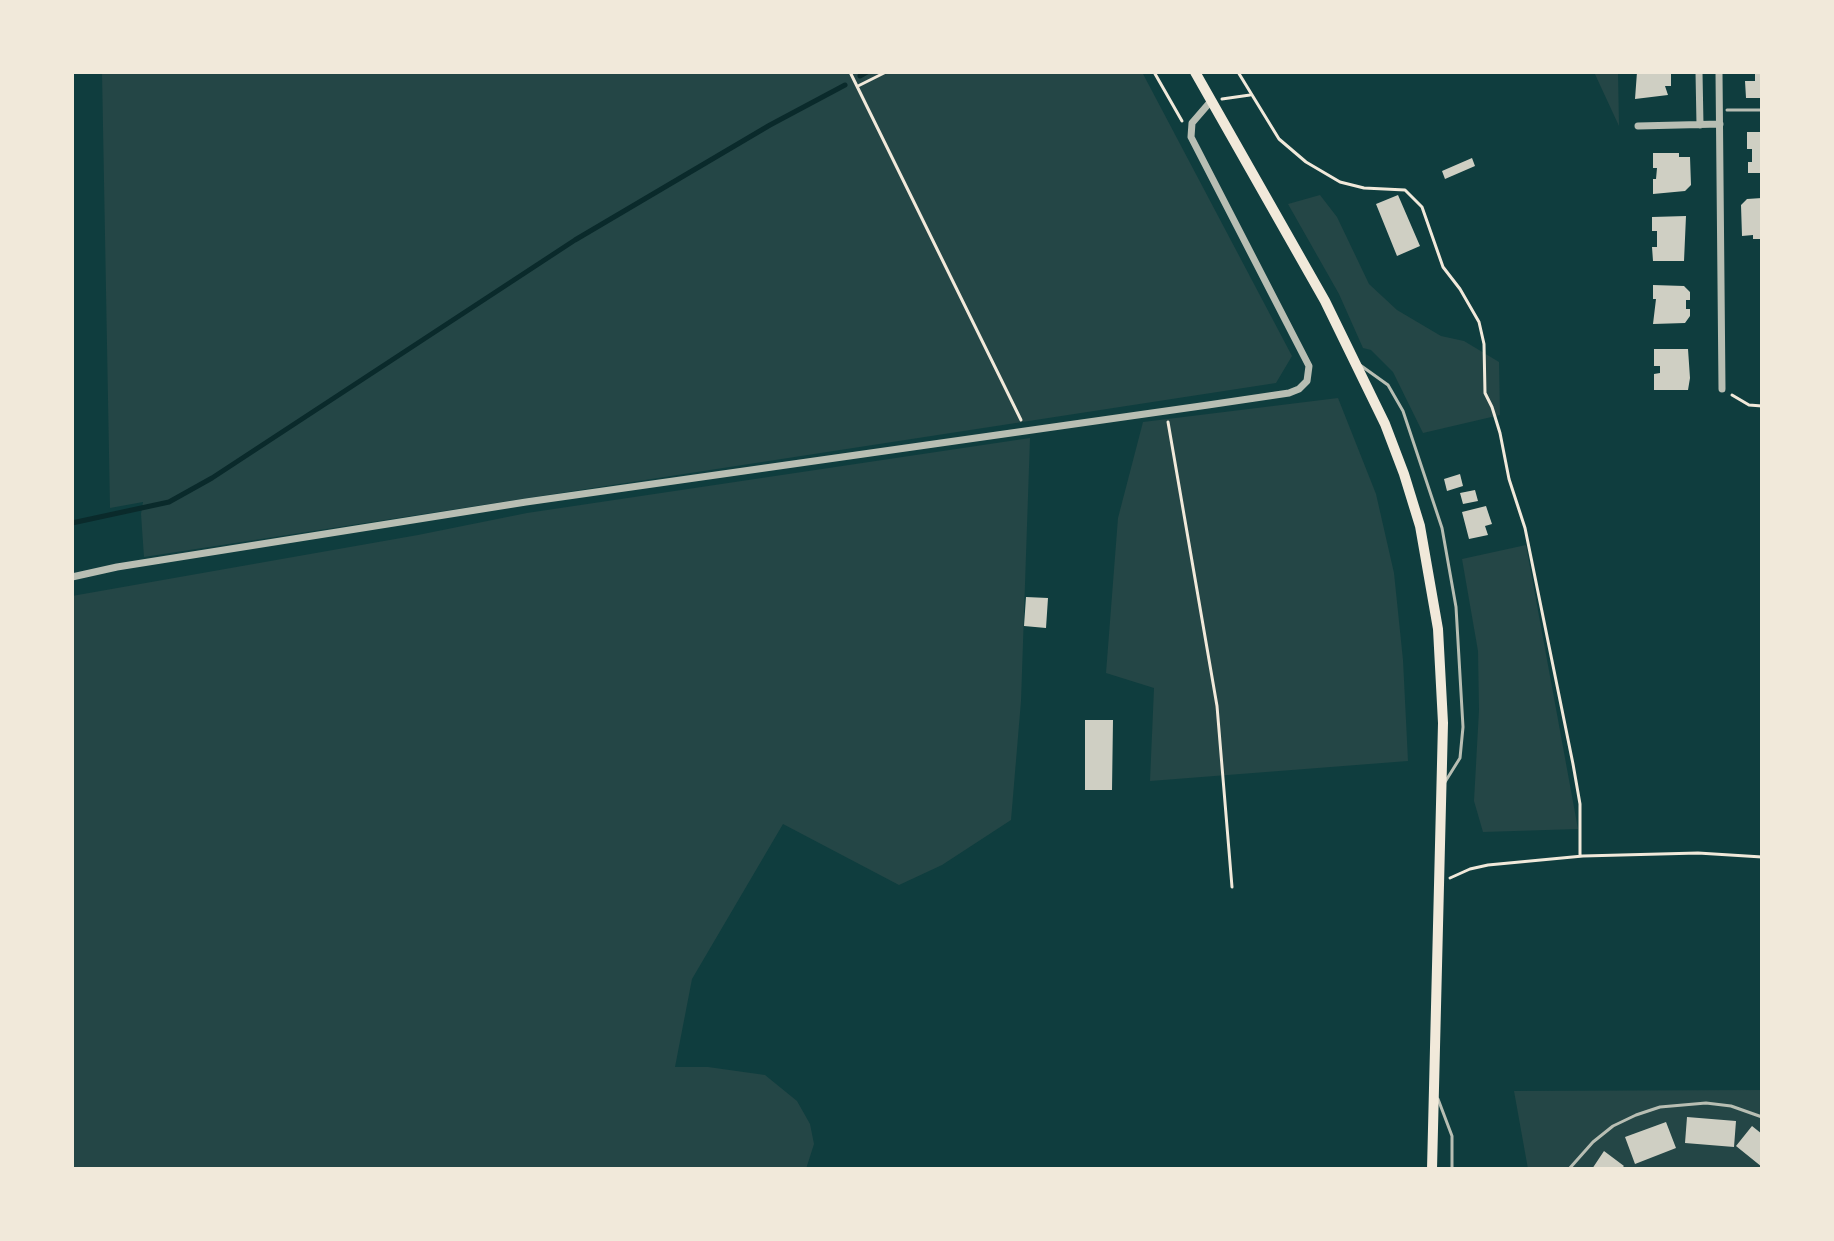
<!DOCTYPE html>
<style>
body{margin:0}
#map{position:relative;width:1834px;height:1241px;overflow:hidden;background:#0f3d3e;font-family:"Public Sans",sans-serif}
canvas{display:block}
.frame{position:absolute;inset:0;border:74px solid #f1e9da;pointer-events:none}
</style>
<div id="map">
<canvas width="1834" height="1241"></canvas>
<div class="frame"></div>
</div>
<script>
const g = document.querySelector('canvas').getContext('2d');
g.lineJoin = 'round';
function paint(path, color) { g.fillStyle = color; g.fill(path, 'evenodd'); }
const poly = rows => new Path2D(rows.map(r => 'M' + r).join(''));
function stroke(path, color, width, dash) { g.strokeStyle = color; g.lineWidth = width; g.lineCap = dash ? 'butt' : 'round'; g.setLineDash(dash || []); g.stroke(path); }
const green = poly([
 [102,72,1142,72,1292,356,1276,383,144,557,141,514,143,502,110,508],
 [1594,72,1618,72,1619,126],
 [1320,195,1337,217,1369,284,1397,310,1441,336,1464,341,1499,362,1500,415,1423,433,1393,372,1371,350,1363,348,1339,294,1288,204],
 [1338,398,1376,494,1394,573,1403,660,1408,761,1150,781,1154,688,1106,673,1118,518,1143,422],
 [1030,438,1021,701,1011,820,942,865,899,885,783,824,692,979,675,1067,708,1067,765,1075,797,1101,810,1124,814,1144,806,1169,72,1169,72,596,418,535,527,513],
 [1526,545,1578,829,1483,832,1474,801,1479,710,1478,651,1462,559],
 [1762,1090,1762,1169,1528,1169,1514,1091]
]);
const stream = poly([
 [860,76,867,72],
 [72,523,169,502,212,478,575,240,770,125,845,85]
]);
const building = poly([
 [1637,72,1671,72,1671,86,1665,86,1668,95,1635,99],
 [1755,72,1762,72,1762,98,1746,98,1745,81,1755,81],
 [1747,132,1762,132,1762,173,1748,173,1748,162,1752,162,1752,149,1747,149],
 [1653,153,1679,153,1679,157,1690,157,1691,185,1685,191,1653,194,1653,179,1656,179,1657,168,1653,168],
 [1472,158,1475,166,1445,179,1442,171],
 [1398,195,1420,246,1397,256,1376,204],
 [1762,198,1762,239,1753,239,1753,235,1742,236,1741,205,1747,199],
 [1686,216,1684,261,1653,261,1652,247,1657,247,1657,231,1652,231,1652,217],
 [1653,285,1684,286,1690,292,1690,300,1686,300,1686,309,1690,309,1690,316,1685,323,1653,324,1656,299,1653,299],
 [1654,349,1688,349,1690,378,1688,390,1654,390,1654,374,1660,373,1660,366,1654,366],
 [1460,474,1463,486,1447,491,1444,479],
 [1475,490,1478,501,1463,504,1460,493],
 [1486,506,1492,524,1485,526,1488,535,1469,539,1462,512],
 [1026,597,1048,598,1046,628,1024,626],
 [1085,720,1113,720,1112,790,1085,790],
 [1687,1117,1736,1121,1734,1147,1685,1143],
 [1666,1122,1676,1148,1635,1164,1625,1137],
 [1752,1126,1762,1134,1762,1167,1736,1146],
 [1604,1151,1624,1166,1621,1169,1592,1169]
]);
const path = poly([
 [850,72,1021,420],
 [1154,72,1182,121],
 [1238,72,1279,139,1306,162,1340,182,1364,188,1405,190,1422,207,1443,267,1460,289,1479,322,1484,344,1485,393,1492,407,1500,433,1509,479,1525,528,1573,764,1580,804,1580,856],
 [858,86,886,72],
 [1222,99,1250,95],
 [1732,395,1749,405,1762,406],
 [1168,422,1217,706,1232,887],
 [1450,878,1470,869,1488,865,1583,856,1698,853,1762,857]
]);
const service = poly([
 [1727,110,1762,110],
 [1360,365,1388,385,1403,411,1442,528,1456,607,1463,727,1460,758,1445,782],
 [1438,1099,1452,1136,1452,1169],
 [1569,1169,1593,1142,1613,1126,1636,1115,1660,1107,1706,1103,1731,1106,1762,1117]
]);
const minor = poly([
 [1699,72,1700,125],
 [1719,72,1722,389],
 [1638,126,1720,124],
 [72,577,117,567,526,502,1208,405,1289,393,1299,389,1307,381,1309,366,1191,137,1192,123,1211,101]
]);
const secondary = poly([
 [1195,72,1325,301,1385,424,1404,474,1420,526,1438,629,1443,723,1432,1169]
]);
paint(green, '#244646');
stroke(stream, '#0a2a2b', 5);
paint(building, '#cfcfc3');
stroke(path, '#f1e9da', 3);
stroke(service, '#b8beb3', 3);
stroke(minor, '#b8beb3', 7);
stroke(secondary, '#f1e9da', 10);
</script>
